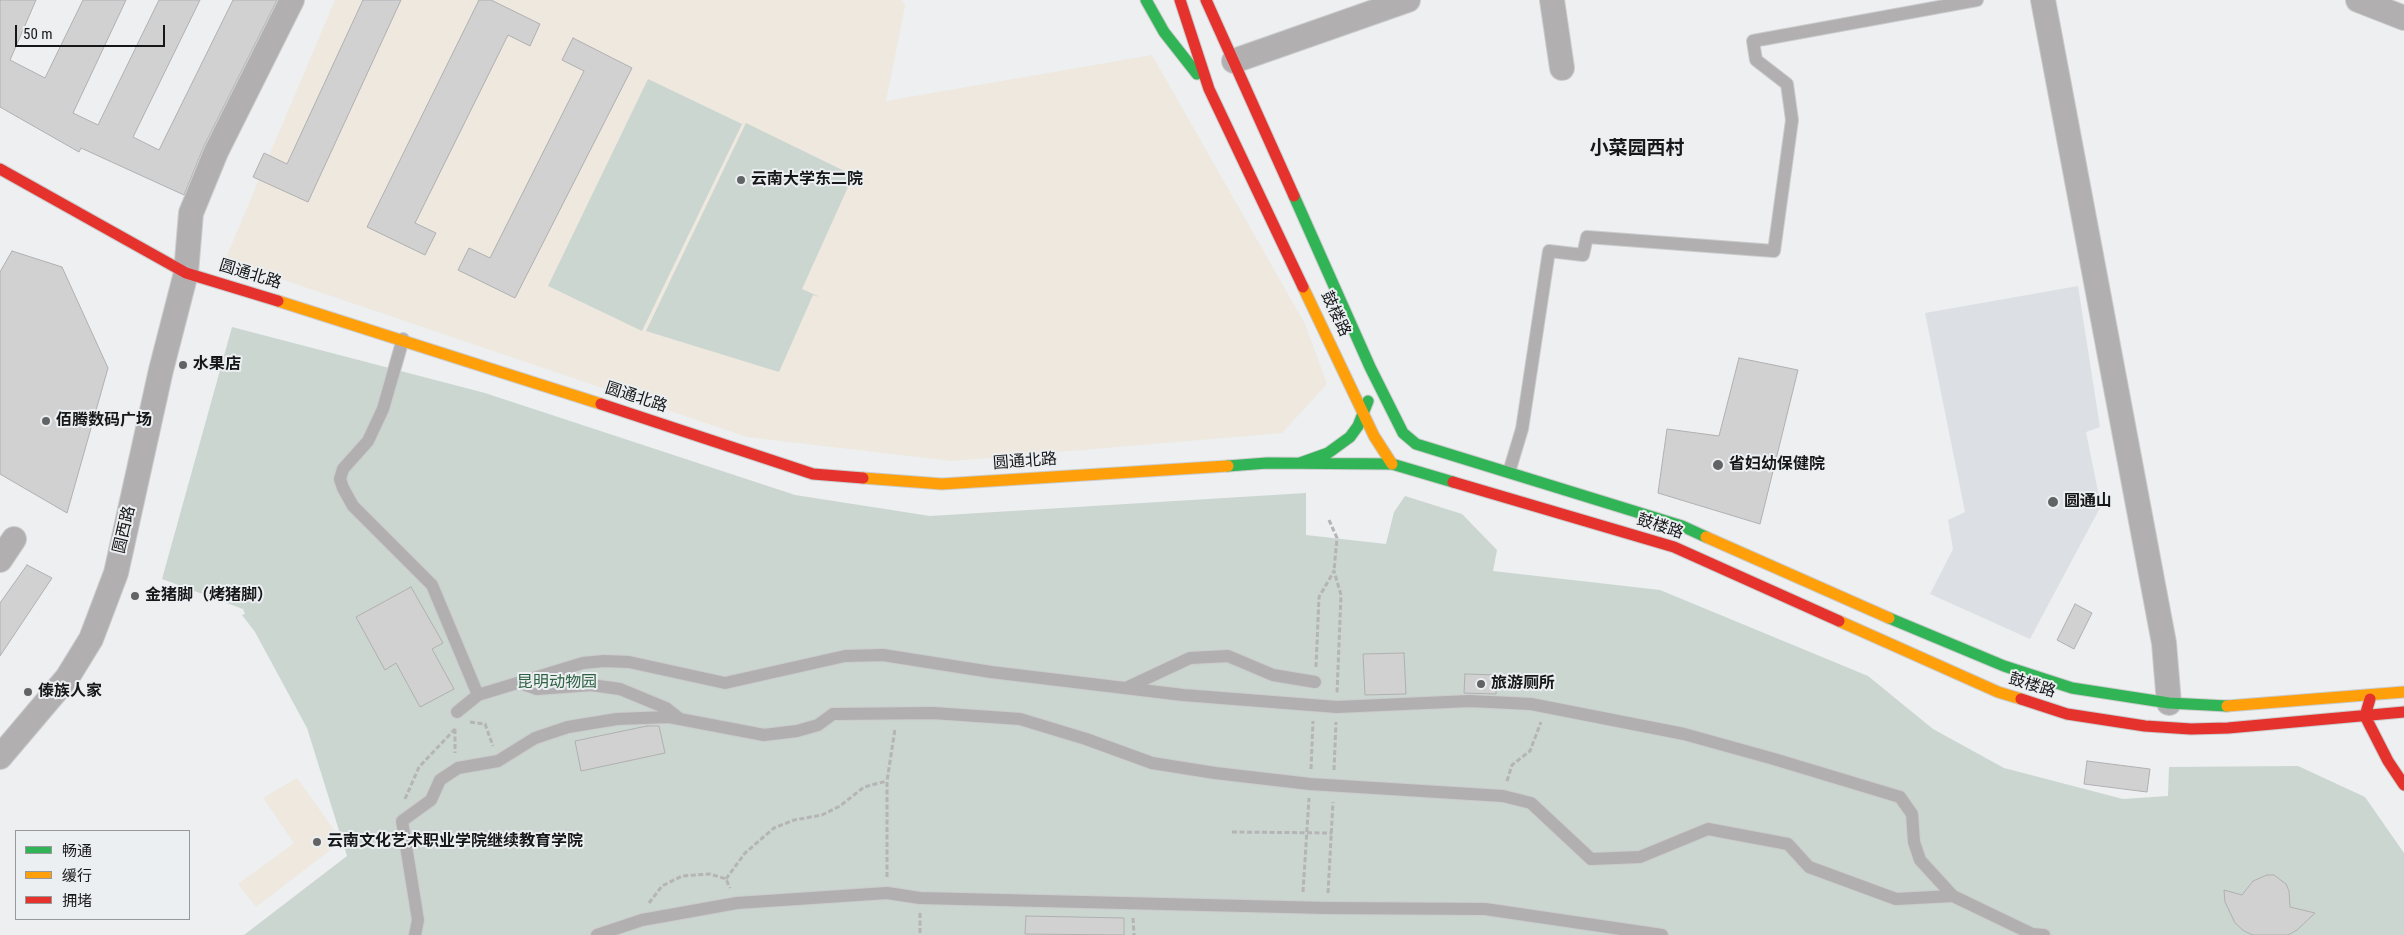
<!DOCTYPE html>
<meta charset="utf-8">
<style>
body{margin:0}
#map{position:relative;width:2404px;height:935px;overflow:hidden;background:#edeff1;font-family:"Roboto Condensed","Noto Sans SC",sans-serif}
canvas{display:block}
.legend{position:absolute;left:15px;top:830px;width:175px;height:90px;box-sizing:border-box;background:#eceff2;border:1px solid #96999b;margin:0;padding:6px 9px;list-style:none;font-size:15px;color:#161718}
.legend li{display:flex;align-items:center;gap:10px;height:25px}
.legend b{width:25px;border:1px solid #96999b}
.scale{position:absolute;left:15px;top:25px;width:150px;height:22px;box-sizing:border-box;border:2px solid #161718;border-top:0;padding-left:6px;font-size:15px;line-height:18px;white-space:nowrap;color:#161718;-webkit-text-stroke:4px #eceff2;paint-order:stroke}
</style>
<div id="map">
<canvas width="2404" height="935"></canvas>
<ul class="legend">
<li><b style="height:6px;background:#30b455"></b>畅通</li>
<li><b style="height:6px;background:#ff9f0a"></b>缓行</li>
<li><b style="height:6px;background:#e5322d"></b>拥堵</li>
</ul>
<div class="scale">50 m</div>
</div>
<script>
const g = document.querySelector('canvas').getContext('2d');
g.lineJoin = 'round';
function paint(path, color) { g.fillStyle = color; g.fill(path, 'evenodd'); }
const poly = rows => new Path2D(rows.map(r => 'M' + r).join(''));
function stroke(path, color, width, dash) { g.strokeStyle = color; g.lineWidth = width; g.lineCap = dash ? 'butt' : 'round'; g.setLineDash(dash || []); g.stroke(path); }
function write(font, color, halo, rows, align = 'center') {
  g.font = font + ' "Roboto Condensed","Noto Sans SC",sans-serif'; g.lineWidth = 4; g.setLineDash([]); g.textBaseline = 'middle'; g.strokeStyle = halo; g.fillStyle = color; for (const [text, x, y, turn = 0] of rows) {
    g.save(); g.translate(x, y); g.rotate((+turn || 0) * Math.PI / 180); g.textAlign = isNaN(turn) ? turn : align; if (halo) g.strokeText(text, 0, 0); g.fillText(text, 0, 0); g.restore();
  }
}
const built = poly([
 [2078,286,2100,427,2086,432,2101,506,2030,639,1930,594,1953,549,1948,520,1965,512,1925,313]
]);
const education = poly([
 [335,0,902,0,905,6,886,101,1152,55,1305,324,1327,384,1282,433,952,461,747,437,225,260],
 [297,778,342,841,256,907,238,884,294,843,263,798]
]);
const green = poly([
 [648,79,742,124,642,331,548,286],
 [746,123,871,184,853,176,802,289,820,297,813,295,779,372,646,331],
 [232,327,485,393,795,495,930,516,1306,493,1306,535,1386,544,1394,512,1405,496,1462,514,1497,550,1493,571,1660,590,1868,676,1933,729,2004,768,2123,799,2168,796,2169,767,2298,766,2365,797,2404,853,2404,935,244,935,347,856,307,728,255,632,242,615,245,614,243,609,162,579]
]);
const building = poly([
 [0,0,36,0,10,60,45,78,83,0,126,0,73,113,98,125,159,0,200,0,133,137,159,150,233,0,277,0,204,146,184,195,81,148,79,152,0,107,0,0],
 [363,0,401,0,308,202,253,177,264,153,287,164,363,0],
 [479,0,491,0,540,24,530,46,508,35,415,223,436,233,425,255,367,227,479,0],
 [573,38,632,68,515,298,458,270,469,248,490,258,584,71,562,60,573,38],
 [12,251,62,267,108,368,67,513,0,474,0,272,12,251],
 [1739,358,1798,370,1760,524,1658,493,1667,429,1719,436,1739,358],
 [27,565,52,578,0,656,0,603,27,565],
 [411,587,443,643,432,649,454,689,420,707,396,663,385,670,356,617,411,587],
 [2075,604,2092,613,2074,649,2057,640,2075,604],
 [1404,653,1406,694,1365,695,1363,654,1404,653],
 [1465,674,1497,675,1496,694,1464,693,1465,674],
 [647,726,659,726,665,753,581,771,575,741,647,726],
 [2087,761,2150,769,2147,792,2084,784,2087,761],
 [2267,875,2274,875,2286,884,2289,891,2290,907,2315,913,2297,930,2288,935,2253,935,2244,931,2235,923,2225,902,2224,890,2242,895,2253,881,2267,875],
 [1026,916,1124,918,1124,935,1025,934,1026,916]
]);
const path = poly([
 [1329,520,1337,538,1334,571],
 [1316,667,1319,597,1334,571,1341,595,1337,693],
 [470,722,485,724,493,746],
 [455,729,455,753],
 [1311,769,1313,721],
 [1334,770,1336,722],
 [1507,781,1512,765,1530,751,1541,722],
 [405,799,419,767,456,728],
 [1232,832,1332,833],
 [887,877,887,781,895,729],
 [726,879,745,853,774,828,794,820,822,815,840,806,864,787,887,781],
 [1303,892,1309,798],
 [1328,893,1333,802],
 [649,903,662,886,682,876,710,874,726,879,730,888],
 [920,913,920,935],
 [1133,918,1134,935]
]);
const lane = poly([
 [403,339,383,409,368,441,343,469,340,479,343,488,353,506,432,585,478,695],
 [1509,472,1522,429,1549,251,1583,255,1587,237,1774,251,1792,120,1787,84,1756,60,1753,41,1977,0],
 [520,683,537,689,591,685,620,689,666,708,680,719],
 [1126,688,1190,658,1228,656,1273,675,1315,682],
 [457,712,478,695,583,663,604,661,629,662,725,683,845,656,883,655,991,672,1183,695,1337,707,1470,701,1531,704,1684,734,1774,759,1900,797,1912,814,1914,842,1920,860,1953,896,2032,934,2044,935],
 [415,935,418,920,402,821,431,800,440,780,458,768,498,761,535,738,568,727,617,719,669,717,764,735,797,731,818,725,833,714,933,713,1020,719,1086,739,1152,763,1215,773,1310,784,1503,796,1531,803,1591,859,1640,857,1708,829,1788,844,1809,867,1896,899,1953,896],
 [597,935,642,920,737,903,887,893,920,898,1326,908,1485,909,1662,935]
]);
const street = poly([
 [1552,0,1562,68],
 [2043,0,2164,643,2169,703],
 [2358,0,2404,18],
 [1234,61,1408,0],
 [0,560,14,539],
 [0,757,67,678,91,639,116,573,161,370,186,273,191,213,216,152,292,0]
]);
const fast = poly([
 [1146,0,1164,32,1197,74],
 [1294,196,1370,367,1403,433],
 [1403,433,1416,444,1682,526,1706,537],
 [1300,463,1328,453,1350,437,1358,426,1368,401],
 [1228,466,1267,463,1392,464,1453,482],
 [1889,618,2004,666,2072,688,2169,703,2227,706]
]);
const slow = poly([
 [1303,287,1374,436,1392,464],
 [278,301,601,404],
 [863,478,942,484,1228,466],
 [1706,537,1889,618],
 [1839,621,1998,692,2021,699],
 [2227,706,2404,692]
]);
const jam = poly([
 [1180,0,1209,89,1303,287],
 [1206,0,1294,196],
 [0,169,186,273,278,301],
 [601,404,813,474,863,478],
 [1453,482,1674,547,1839,621],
 [2021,699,2067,714,2145,726,2191,729,2228,728,2404,712],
 [2370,699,2365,716,2388,761,2404,785]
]);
const markers = [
 [741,180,5,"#616364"],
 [183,365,5,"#616364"],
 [46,421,5,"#616364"],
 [1718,465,6,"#616364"],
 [2053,502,6,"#616364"],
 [135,596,5,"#616364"],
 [1481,684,5,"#616364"],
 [28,692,5,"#616364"],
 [317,842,5,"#616364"]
];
const poiNames = [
 ["云南大学东二院",751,180],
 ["水果店",193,365],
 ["佰腾数码广场",56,421],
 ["省妇幼保健院",1729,465],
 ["圆通山",2064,502],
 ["金猪脚（烤猪脚）",145,596],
 ["旅游厕所",1491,684],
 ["傣族人家",38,692],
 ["云南文化艺术职业学院继续教育学院",327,842]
];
const streetNames = [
 ["圆通北路",250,275,17],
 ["鼓楼路",1335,314,65],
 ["圆通北路",636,398,18],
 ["圆通北路",1025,462,-4],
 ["鼓楼路",1660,527,18],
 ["圆西路",125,530,-77],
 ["鼓楼路",2032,686,17]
];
const parkNames = [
 ["昆明动物园",557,683]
];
const quarterNames = [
 ["小菜园西村",1637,149]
];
paint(built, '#dce0e5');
paint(education, '#eee8de');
paint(green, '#cbd6d0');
paint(building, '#d2d1d2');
stroke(building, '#b0b0b1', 1);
stroke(lane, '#cbcccd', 14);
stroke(street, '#cbcccd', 26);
stroke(fast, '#cbcccd', 13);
stroke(slow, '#cbcccd', 13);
stroke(jam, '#cbcccd', 13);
stroke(path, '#b5b4b6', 3, [5, 2.5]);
stroke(lane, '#b2afb1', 12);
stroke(street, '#b2afb1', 24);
stroke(fast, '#30b455', 11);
stroke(slow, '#ff9f0a', 11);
stroke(jam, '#e5322d', 11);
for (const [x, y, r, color] of markers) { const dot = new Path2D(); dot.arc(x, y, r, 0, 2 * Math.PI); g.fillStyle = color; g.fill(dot); stroke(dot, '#eceff2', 2); }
write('bold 16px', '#161718', '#eceff2', poiNames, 'left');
write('16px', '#161718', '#eceff2', streetNames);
write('16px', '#2e6243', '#eceff2', parkNames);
write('bold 19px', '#161718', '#eceff2', quarterNames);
</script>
